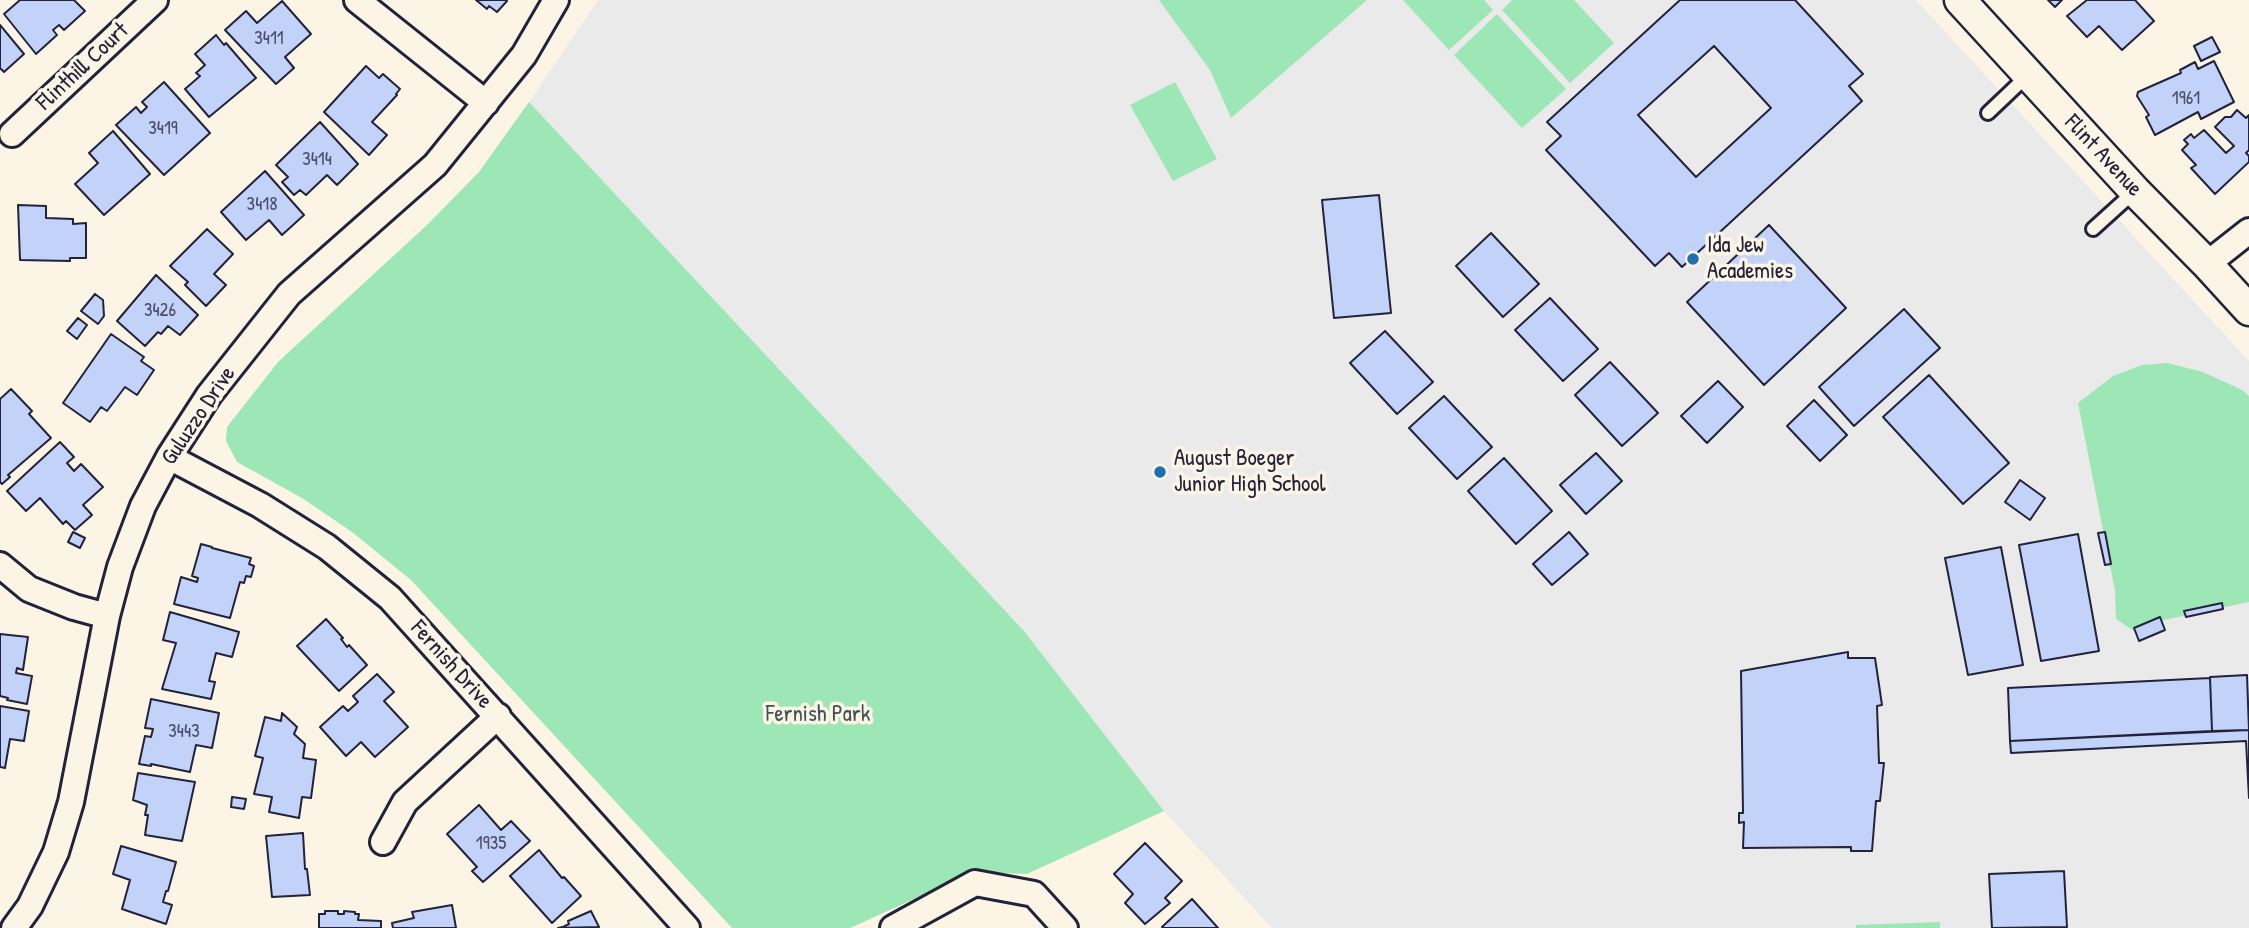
<!DOCTYPE html>
<style>
body{margin:0}
canvas{display:block;background:#fcf5e5}
</style>
<canvas width="2249" height="928"></canvas>
<script>
const g = document.querySelector('canvas').getContext('2d');
g.lineJoin = 'round';
function paint(path, color) { g.fillStyle = color; g.fill(path, 'evenodd'); }
const poly = rows => new Path2D(rows.map(r => 'M' + r).join(''));
function stroke(path, color, width, dash) { g.strokeStyle = color; g.lineWidth = width; g.lineCap = dash ? 'butt' : 'round'; g.setLineDash(dash || []); g.stroke(path); }
function write(font, color, halo, rows, align = 'center') {
  g.font = font + ' "Patrick Hand",sans-serif'; g.lineWidth = 7; g.setLineDash([]); g.textBaseline = 'middle'; g.strokeStyle = halo; g.fillStyle = color; for (const [text, x, y, turn = 0] of rows) {
    g.save(); g.translate(x, y); g.rotate((+turn || 0) * Math.PI / 180); g.textAlign = isNaN(turn) ? turn : align; if (halo) g.strokeText(text, 0, 0); g.fillText(text, 0, 0); g.restore();
  }
}
const built = poly([
 [598,0,1916,0,2249,361,2249,928,1272,928,1164,811,1024,631,529,102]
]);
const green = poly([
 [1159,0,1367,0,1231,118,1210,70],
 [1403,0,1484,0,1493,10,1449,50],
 [1512,0,1574,0,1614,43,1570,83,1502,10],
 [1497,14,1566,89,1522,128,1454,55],
 [1175,82,1217,159,1173,181,1130,105],
 [529,102,1024,631,1164,811,1027,874,999,873,975,878,957,886,943,886,850,928,732,928,411,580,352,532,302,498,237,462,226,441,227,427,278,362,427,225,479,172],
 [2167,363,2203,372,2242,390,2249,396,2249,602,2159,621,2134,631,2116,619,2115,591,2078,403,2113,376,2142,365],
 [1940,922,1940,928,1856,928,1856,925]
]);
const building = poly([
 [20,0,74,0,85,11,64,30,59,25,53,30,57,35,36,54,4,14,20,0],
 [476,0,506,0,507,1,497,12,489,6,487,9,476,0],
 [1680,0,1795,0,1863,74,1849,86,1862,101,1682,267,1669,253,1655,266,1546,150,1561,136,1547,122,1680,0],
 [1714,46,1771,108,1696,177,1638,115,1714,46],
 [2048,0,2062,0,2055,7,2048,0],
 [2087,0,2135,0,2154,21,2122,50,2099,26,2087,37,2067,16,2087,0],
 [282,1,311,34,285,57,294,68,276,84,225,30,246,11,257,23,282,1],
 [0,25,24,54,4,72,0,68,0,25],
 [216,35,224,45,226,43,256,78,209,117,185,89,200,76,196,73,205,65,195,54,216,35],
 [2212,37,2220,52,2201,61,2194,46,2212,37],
 [2214,61,2234,102,2201,119,2198,112,2155,135,2146,117,2149,115,2137,96,2138,92,2181,73,2180,70,2195,62,2198,69,2214,61],
 [366,66,379,78,383,74,400,89,396,94,397,95,372,122,387,135,369,155,324,112,366,66],
 [164,82,210,133,164,175,116,125,136,107,141,113,147,107,142,102,164,82],
 [2237,110,2246,118,2249,115,2249,150,2246,153,2249,156,2249,162,2215,194,2191,168,2196,165,2182,150,2188,144,2184,140,2191,134,2194,138,2204,130,2226,153,2234,146,2215,127,2225,117,2231,117,2237,110],
 [320,122,358,164,337,185,327,175,306,195,300,190,294,195,282,182,288,177,276,165,320,122],
 [113,131,150,174,104,215,75,184,98,163,89,153,113,131],
 [265,171,304,215,282,235,269,220,246,240,221,212,265,171],
 [1379,195,1391,313,1334,318,1322,200,1379,195],
 [18,205,46,206,46,218,73,219,73,224,86,223,86,258,70,258,70,261,20,260,18,205],
 [1769,225,1846,308,1764,385,1687,302,1769,225],
 [207,229,233,254,214,274,226,285,206,306,185,285,188,282,170,266,207,229],
 [1491,233,1539,284,1503,317,1456,266,1491,233],
 [156,275,198,315,180,335,168,326,161,334,158,332,145,346,117,321,156,275],
 [95,294,103,300,104,316,98,324,81,311,95,294],
 [1550,298,1598,349,1563,381,1515,330,1550,298],
 [1904,309,1940,348,1854,426,1819,387,1904,309],
 [78,318,87,325,77,339,67,331,78,318],
 [1385,331,1433,382,1397,414,1350,363,1385,331],
 [111,334,144,357,141,361,154,370,137,395,125,387,107,411,101,407,90,422,63,403,111,334],
 [1610,362,1658,413,1622,446,1575,395,1610,362],
 [1929,375,2009,463,1963,504,1883,417,1929,375],
 [1718,381,1743,407,1707,443,1681,416,1718,381],
 [11,389,32,411,29,414,51,438,8,475,10,477,2,484,0,482,0,399,11,389],
 [1444,396,1492,447,1457,479,1409,428,1444,396],
 [1814,400,1847,435,1820,461,1787,426,1814,400],
 [60,442,74,457,67,463,74,471,81,464,103,487,83,505,92,515,75,530,66,521,63,524,40,498,26,511,7,491,60,442],
 [1596,453,1622,481,1586,514,1560,485,1596,453],
 [1504,458,1552,511,1516,544,1468,491,1504,458],
 [2020,480,2045,498,2030,520,2005,502,2020,480],
 [73,532,85,538,80,548,68,542,73,532],
 [1569,532,1588,554,1552,585,1533,564,1569,532],
 [2105,532,2111,564,2105,565,2098,533,2105,532],
 [2078,534,2099,651,2041,661,2019,545,2078,534],
 [201,544,212,547,212,548,251,558,249,564,254,566,251,577,246,576,244,583,240,582,230,618,174,604,181,577,197,582,198,578,192,576,201,544],
 [2001,547,2023,665,1968,675,1945,558,2001,547],
 [2222,603,2223,609,2186,617,2184,611,2222,603],
 [170,612,239,632,232,657,216,653,209,681,215,682,211,699,162,689,176,643,163,640,170,612],
 [2160,617,2165,630,2139,641,2134,628,2160,617],
 [326,619,343,638,341,639,347,647,349,645,367,665,339,691,297,646,326,619],
 [0,634,28,637,23,670,17,668,16,673,32,676,27,704,7,700,8,698,0,696,0,634],
 [1848,652,1848,658,1875,658,1882,705,1877,706,1879,763,1884,763,1880,801,1876,801,1872,851,1851,851,1851,847,1743,848,1744,822,1739,823,1739,813,1743,813,1741,671,1848,652],
 [377,674,394,692,384,701,408,727,375,757,361,742,346,756,320,727,343,706,348,711,358,702,353,696,377,674],
 [2247,675,2249,730,2212,731,2210,677,2247,675],
 [2210,678,2212,731,2010,741,2008,688,2210,678],
 [151,699,219,713,212,748,196,745,190,772,151,764,151,766,139,764,145,736,151,737,153,729,145,728,151,699],
 [0,706,29,711,24,741,10,739,5,768,0,767,0,706],
 [282,713,297,727,294,734,305,744,303,758,316,760,311,798,302,797,299,818,269,812,272,797,254,794,263,758,255,756,265,717,281,721,282,713],
 [2249,730,2249,798,2246,741,2011,753,2010,741,2249,730],
 [138,773,195,782,182,841,145,835,148,815,145,815,147,805,133,800,138,773],
 [232,797,246,799,244,809,231,807,232,797],
 [479,805,501,830,511,821,530,841,483,882,472,871,477,867,447,834,479,805],
 [303,833,305,869,307,869,310,895,272,897,266,836,303,833],
 [1145,843,1182,881,1165,898,1170,903,1145,924,1125,903,1133,894,1114,874,1145,843],
 [121,846,176,862,168,891,166,891,163,902,172,905,166,924,122,909,130,880,113,874,121,846],
 [539,850,562,878,564,877,581,896,552,923,510,876,539,850],
 [2064,871,2067,927,1992,928,1989,874,2064,871],
 [1192,899,1218,928,1163,928,1162,927,1192,899],
 [452,905,456,928,393,928,392,923,414,918,412,912,452,905],
 [325,911,338,911,338,914,344,914,344,911,355,912,355,914,359,914,358,920,381,921,381,928,319,928,319,914,325,914,325,911],
 [591,911,599,927,558,928,563,927,569,924,568,921,591,911]
]);
const service = poly([
 [1988,113,2028,75],
 [2093,229,2135,191]
]);
const minor = poly([
 [357,0,486,103],
 [12,134,155,0],
 [2207,264,2249,231],
 [169,457,260,505,327,547,390,598,687,928],
 [0,565,29,589,74,607,107,616],
 [383,842,405,802,498,716],
 [14,928,30,906,56,852,71,802,107,616,120,567,143,506,169,457,209,395,289,294,435,165,524,55,556,0],
 [893,928,975,883,1034,894,1065,928]
]);
const tertiary = poly([
 [1960,0,2135,191,2207,264,2249,310]
]);
const markers = [
 [1693,259,7,"#1f6fb2"],
 [1160,472,7,"#1f6fb2"]
];
const numberNames = [
 ["3411",269,39],
 ["1961",2186,99],
 ["3419",163,129],
 ["3414",317,160],
 ["3418",262,205],
 ["3426",160,311],
 ["3443",184,732],
 ["1935",491,844]
];
const streetNames = [
 ["Flinthill Court",83,67,-43],
 ["Flint Avenue",2103,156,47],
 ["Guluzzo Drive",199,416,-56],
 ["Fernish Drive",451,665,48]
];
const poiNames = [
 ["Ida Jew",1707,246],
 ["Academies",1707,272],
 ["August Boeger",1174,459],
 ["Junior High School",1174,485]
];
const parkNames = [
 ["Fernish Park",818,715]
];
paint(built, '#ebeaeb');
paint(green, '#9de6b5');
paint(building, '#c3d2f8');
stroke(building, '#22223b', 2);
stroke(service, '#22223b', 18);
stroke(minor, '#22223b', 30);
stroke(tertiary, '#22223b', 35);
stroke(service, '#fcf5e5', 12);
stroke(minor, '#fcf5e5', 24);
stroke(tertiary, '#fcf5e5', 30);
for (const [x, y, r, color] of markers) { const dot = new Path2D(); dot.arc(x, y, r, 0, 2 * Math.PI); g.fillStyle = color; g.fill(dot); stroke(dot, '#fcf5e5', 2.5); }
write('19px', '#4a4e6a', null, numberNames);
write('23px', '#22223b', '#fcf5e5', streetNames);
write('23px', '#22223b', '#fcf5e5', poiNames, 'left');
write('23px', '#41535a', '#fcf5e5', parkNames);
</script>
